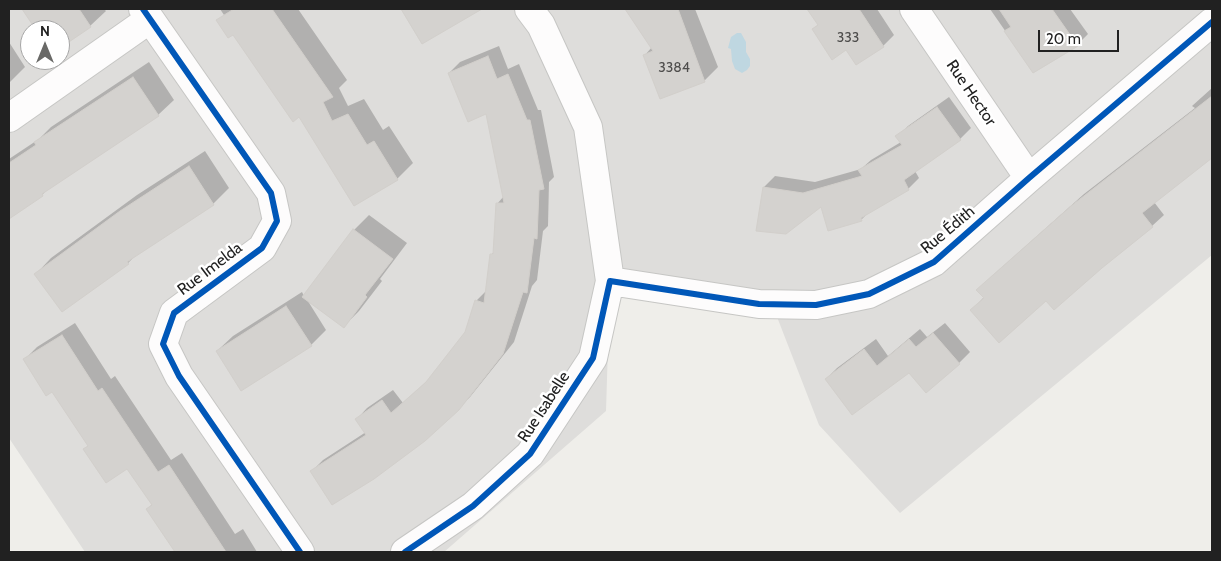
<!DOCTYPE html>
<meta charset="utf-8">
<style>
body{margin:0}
#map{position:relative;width:1221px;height:561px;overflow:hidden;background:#efeeea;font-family:Cabin,sans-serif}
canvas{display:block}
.frame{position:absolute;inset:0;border:10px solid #212121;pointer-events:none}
.north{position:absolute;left:20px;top:20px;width:50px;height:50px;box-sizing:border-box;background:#fff;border:1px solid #a6a6a6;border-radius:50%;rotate:0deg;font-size:14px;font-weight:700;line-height:20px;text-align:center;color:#212121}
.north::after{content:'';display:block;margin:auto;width:18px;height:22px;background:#696967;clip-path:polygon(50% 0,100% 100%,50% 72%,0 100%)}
.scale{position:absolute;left:1038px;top:30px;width:81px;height:22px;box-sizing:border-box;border:2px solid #212121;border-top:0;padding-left:6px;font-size:15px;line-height:18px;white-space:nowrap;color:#212121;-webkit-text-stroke:4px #fff;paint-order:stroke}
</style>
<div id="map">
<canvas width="1221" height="561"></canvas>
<div class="frame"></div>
<div class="north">N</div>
<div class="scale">20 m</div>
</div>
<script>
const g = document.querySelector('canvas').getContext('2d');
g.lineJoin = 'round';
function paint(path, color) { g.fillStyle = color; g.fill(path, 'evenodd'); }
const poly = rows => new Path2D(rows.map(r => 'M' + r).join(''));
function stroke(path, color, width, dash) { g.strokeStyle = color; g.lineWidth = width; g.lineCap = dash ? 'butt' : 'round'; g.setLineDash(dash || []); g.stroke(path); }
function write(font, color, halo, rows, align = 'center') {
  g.font = font + ' Cabin,sans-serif'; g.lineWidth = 5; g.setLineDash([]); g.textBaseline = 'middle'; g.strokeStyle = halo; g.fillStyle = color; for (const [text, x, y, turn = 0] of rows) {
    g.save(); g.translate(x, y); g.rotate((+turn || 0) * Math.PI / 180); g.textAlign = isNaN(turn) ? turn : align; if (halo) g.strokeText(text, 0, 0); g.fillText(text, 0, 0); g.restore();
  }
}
const residential = poly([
 [9,9,1212,9,1212,255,900,513,819,425,772,304,610,282,606,411,444,552,85,552,9,438],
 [30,30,60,30,60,60,30,60]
]);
const water = poly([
 [737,33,741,33,746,42,746,52,750,59,750,66,747,70,742,73,735,69,732,61,731,49,728,48,731,37]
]);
const shadow = poly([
 [23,9,104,9,106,11,90,26,60,46,60,30,38,30],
 [220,9,298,9,347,80,339,88,348,106,364,99,383,130,389,126,413,163,397,179,300,116,234,33,218,21,224,15],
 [402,9,473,9,464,18,422,43],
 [626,9,695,9,718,67,704,81,645,55,652,47],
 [809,9,877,9,894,35,883,46,857,63,846,48,813,29,819,24],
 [990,9,1070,9,1088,34,1077,45,1033,71],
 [9,42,25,67,9,83],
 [499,46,508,69,519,64,538,110,541,110,554,177,549,182,548,226,543,231,537,280,532,286,514,342,470,397,458,409,312,471,323,460,366,432,357,419,367,408,393,390,403,403,430,379,466,333,476,301,487,290,491,255,495,251,497,204,504,196,487,113,449,73,460,62],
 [149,62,174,100,158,115,51,186,42,195,9,217,9,159,39,139,51,127],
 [1212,88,1212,153,1154,202,1164,215,1152,226,972,310,984,297,990,278,1084,194,1195,108,1192,106],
 [949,97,971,128,960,139,915,171,919,178,908,189,869,212,861,220,822,205,764,187,775,176,815,182,861,169,871,160,901,142,897,137,908,126],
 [205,151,229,188,213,204,138,253,128,263,36,274,51,258,137,195],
 [369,215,407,243,380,279,382,281,359,311,344,326,306,298,326,330,311,345,217,351,233,336,302,292,304,296,354,230],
 [75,323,111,379,115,376,171,460,182,453,235,534,243,529,257,552,179,552,167,533,148,509,152,504,128,467,85,449,89,445,52,390,25,359,37,347],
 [945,323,970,352,959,363,910,372,826,379,837,368,876,339,888,356,920,329,927,337]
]);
const building = poly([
 [22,9,79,9,91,27,60,48,60,30,36,30,22,9],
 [234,9,272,9,333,97,323,102,332,121,348,114,367,145,374,141,398,180,354,206,299,117,293,122,233,35,228,38,216,20,234,9],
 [401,9,482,9,422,44,401,9],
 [625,9,678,9,705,82,660,99,643,55,653,51,625,9],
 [807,9,859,9,884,47,856,65,846,50,832,60,812,29,818,25,807,9],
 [999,9,1052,9,1078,46,1033,73,1004,31,1011,27,999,9],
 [488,56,497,79,508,74,527,120,530,120,544,189,539,190,537,239,534,238,527,293,523,292,503,354,459,410,425,441,374,479,332,505,310,471,366,435,355,419,382,400,391,413,426,382,465,332,475,300,484,303,490,254,493,254,496,203,504,203,486,114,468,122,448,73,488,56],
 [133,77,159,116,42,194,43,196,9,219,9,163,36,145,34,142,133,77],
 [1212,96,1212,158,1142,213,1153,227,1102,268,1054,310,1046,301,999,343,970,310,984,298,976,290,1071,206,1212,96],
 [937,107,961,140,904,180,909,190,861,218,862,221,828,231,821,207,786,234,756,231,763,187,803,193,862,176,858,170,902,145,895,136,937,107],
 [189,166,214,205,127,262,129,264,62,312,34,274,120,211,189,166],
 [353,229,393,259,365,295,367,297,344,328,302,297,353,229],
 [286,306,312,346,241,391,216,351,286,306],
 [933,333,960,364,926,393,909,373,852,415,825,379,864,349,877,366,909,339,916,347,933,333],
 [62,335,98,391,102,388,158,472,169,465,226,552,175,552,146,509,152,505,127,469,106,483,83,449,88,446,52,392,46,396,23,359,62,335]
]);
const minor = poly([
 [143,9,271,193,277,221,262,248,174,313,163,344,179,376,300,552],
 [914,9,1029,178],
 [9,118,150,19],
 [610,281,759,304,816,305,869,294,934,262,1029,178,1212,22],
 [405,552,473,506,530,454,593,358,610,281,588,127,541,25,529,9]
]);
const cycleway = poly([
 [143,9,271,193,277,221,262,248,174,313,163,344,179,376,300,552],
 [405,552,473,506,530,454,593,358,610,281,759,304,816,305,869,294,934,262,1029,178,1212,22]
]);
const numberNames = [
 ["333",848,38],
 ["3384",674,68]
];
const streetNames = [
 ["Rue Hector",971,93,56],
 ["Rue Édith",948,230,-40],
 ["Rue Imelda",210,269,-37],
 ["Rue Isabelle",544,407,-57]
];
paint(residential, '#dedddb');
paint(water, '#bfd7e1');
paint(shadow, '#0003');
paint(building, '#d4d2cf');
stroke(building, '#d2cfcb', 1);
stroke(minor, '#c6c6c4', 30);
stroke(minor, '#fdfcfc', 28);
stroke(cycleway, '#0057b8', 6);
write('14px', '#4e4d4c', null, numberNames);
write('16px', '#212121', '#fff', streetNames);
</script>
